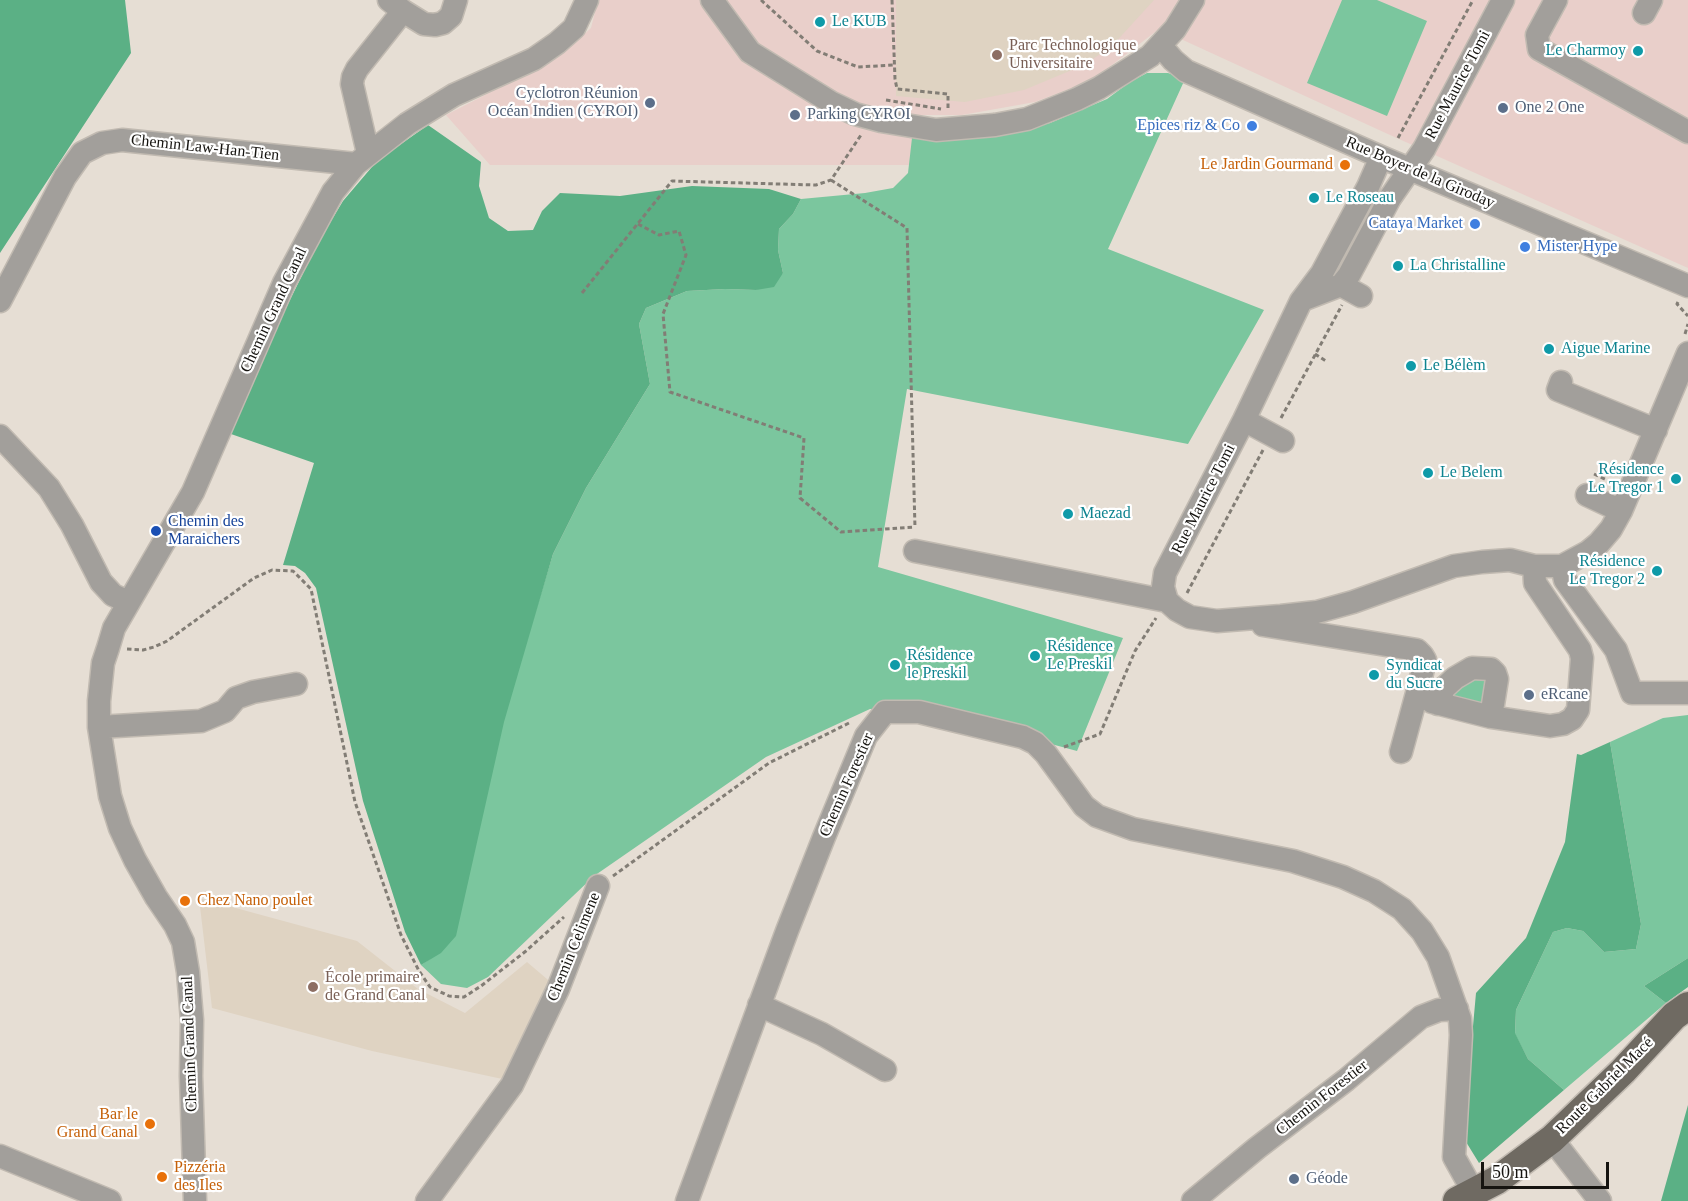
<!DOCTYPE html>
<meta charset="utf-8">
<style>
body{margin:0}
#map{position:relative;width:1688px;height:1201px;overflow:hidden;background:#e6ded4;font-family:"Times New Roman",serif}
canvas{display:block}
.scale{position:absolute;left:1481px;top:1162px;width:128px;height:27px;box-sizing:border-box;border:3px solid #161410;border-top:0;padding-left:8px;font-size:18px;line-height:21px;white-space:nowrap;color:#161410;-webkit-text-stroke:4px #fff;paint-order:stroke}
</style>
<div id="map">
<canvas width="1688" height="1201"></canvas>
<div class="scale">50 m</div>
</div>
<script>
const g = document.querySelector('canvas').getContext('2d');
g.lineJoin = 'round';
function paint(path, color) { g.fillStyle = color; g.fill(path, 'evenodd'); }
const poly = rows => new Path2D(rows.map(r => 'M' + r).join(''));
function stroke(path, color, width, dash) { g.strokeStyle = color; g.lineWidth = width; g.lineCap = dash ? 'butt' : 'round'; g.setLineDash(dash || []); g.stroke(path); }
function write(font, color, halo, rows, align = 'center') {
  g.font = font + ' "Times New Roman",serif'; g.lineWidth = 4.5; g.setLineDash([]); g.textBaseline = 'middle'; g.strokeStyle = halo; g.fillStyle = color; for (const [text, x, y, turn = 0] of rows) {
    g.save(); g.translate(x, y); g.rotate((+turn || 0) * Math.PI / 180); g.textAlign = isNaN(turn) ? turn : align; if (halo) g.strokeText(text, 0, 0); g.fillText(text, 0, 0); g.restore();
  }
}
const industrial = poly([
 [598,0,1688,0,1688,268,1390,135,1159,29,1091,81,1035,102,962,115,916,115,919,165,490,165,446,115,557,58,591,28]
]);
const built = poly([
 [896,0,1154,0,1112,46,1084,65,1024,90,965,102,896,96],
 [199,898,357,941,418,989,465,1013,527,962,554,985,507,1080,372,1051,212,1008]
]);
const green = poly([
 [1342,0,1377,0,1427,21,1387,116,1307,83],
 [1147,73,1168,73,1185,79,1108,249,1264,310,1188,444,907,389,878,567,1123,638,1077,751,918,708,870,709,766,757,594,876,488,977,467,988,441,984,421,965,430,959,553,554,586,488,650,384,639,324,646,308,687,291,725,289,756,290,783,273,778,250,779,229,793,214,801,199,865,193,893,188,908,173,912,138,963,138,1006,135,1050,123,1107,99,1130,82],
 [1490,675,1485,708,1450,701,1459,683],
 [1688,715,1688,958,1644,986,1666,1003,1564,1090,1528,1059,1515,1034,1516,1010,1553,932,1567,928,1583,931,1604,952,1636,949,1641,924,1610,742,1663,718]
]);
const forest = poly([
 [0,0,125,0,131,53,0,253],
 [428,125,481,162,479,186,489,218,508,231,533,230,542,211,560,193,620,196,692,186,769,189,801,199,793,214,779,229,778,250,783,273,774,287,756,290,725,289,687,291,646,308,639,324,650,384,586,488,553,554,504,722,456,936,441,953,421,965,405,932,363,801,316,588,305,573,295,566,283,565,314,463,231,434,286,308,319,241,343,201,377,161],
 [1610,742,1641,924,1636,949,1604,952,1583,931,1567,928,1553,932,1516,1010,1515,1033,1528,1059,1564,1090,1479,1163,1463,1137,1476,993,1526,938,1565,842,1577,754,1581,755],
 [1688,958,1688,987,1666,1003,1644,986],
 [1688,1105,1688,1201,1660,1201,1661,1201]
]);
const path = poly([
 [761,0,817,51,858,67,894,65],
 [892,0,895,79,897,89,948,94,948,110],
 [886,100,941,109],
 [1398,138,1473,0],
 [831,180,907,228,915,528],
 [638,224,659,235,679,231,686,255,663,314,670,392,804,438,800,498,841,532,915,527],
 [582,293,672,181,816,185,831,180,861,135],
 [1678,302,1677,304,1688,316],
 [1685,334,1688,324],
 [1315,354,1326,361],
 [1281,418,1342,305],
 [1594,474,1611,482],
 [1187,593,1263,450],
 [127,649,143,650,154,647,167,641,254,578,272,570,293,571,311,589,355,802,401,935,419,971,430,987,449,996,464,997,481,986,526,951,564,917],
 [1064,747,1100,734,1135,651,1156,618],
 [613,876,769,763,851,722]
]);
const minor = poly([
 [389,0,403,11,424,24,435,25,443,23,451,16,456,0],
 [712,0,750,52,832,103,855,114,881,121,936,130,995,125,1027,119,1077,99,1099,88,1150,56,1175,29,1193,0],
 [1556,0,1537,35,1539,49,1688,132],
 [1644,13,1651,0],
 [1161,46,1173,60,1186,71,1381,157,1688,286],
 [368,153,352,84,353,77,357,69,403,11],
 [1341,285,1361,296],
 [1302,300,1341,285,1349,275,1390,198,1424,149,1503,0],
 [0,301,65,177,82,153,102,143,122,140,356,164],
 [1561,382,1558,390,1656,430],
 [1244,420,1283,441],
 [0,436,49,488,72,525,101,582,113,595,128,602],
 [1587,495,1621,511],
 [915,551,1167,601],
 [1562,566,1565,580,1616,650,1632,693,1688,693],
 [1167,601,1177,610,1190,617,1217,621,1281,616,1317,612,1353,602,1454,566,1482,562,1510,560,1534,566,1562,566,1588,552,1599,543,1611,529,1621,511,1688,353],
 [1167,601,1163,587,1165,573,1244,420,1301,301,1322,273,1368,187,1381,157],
 [1263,625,1417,650,1422,655,1425,660,1419,686,1424,696,1432,702,1491,717,1550,726,1563,724,1572,719,1578,710,1582,658,1580,650,1535,583,1534,566],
 [1438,704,1444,688,1455,678,1472,668,1491,669,1495,673,1497,679,1491,717],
 [99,727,201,721,225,711,236,698,253,692,296,684],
 [1401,752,1419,686],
 [759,1005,822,1034,885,1070],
 [1552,1139,1600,1201],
 [0,1156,110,1201],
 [195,1201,191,1076,192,1020,188,972,183,942,175,925,156,897,135,860,120,828,110,796,99,727,99,701,103,663,108,648,114,628,193,492,284,283,333,192,356,164,407,124,454,95,534,59,557,43,574,28,587,0],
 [427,1201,512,1085,558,989,598,886],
 [687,1201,787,931,824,837,866,736,885,712,919,712,1023,737,1035,743,1046,754,1084,806,1097,816,1133,829,1293,861,1343,877,1374,891,1402,909,1422,931,1438,957,1460,1019,1461,1035,1454,1157,1474,1193],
 [1193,1201,1257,1148,1346,1080,1421,1017,1439,1010,1457,1009]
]);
const major = poly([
 [1457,1201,1497,1180,1552,1139,1623,1071,1674,1016,1688,1006]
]);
const markers = [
 [820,22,6,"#0f9aa8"],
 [1638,51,6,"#0f9aa8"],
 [997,55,6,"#8d6e63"],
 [650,103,6,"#5c6f8a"],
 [1503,108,6,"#5c6f8a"],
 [795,115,6,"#5c6f8a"],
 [1252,126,6,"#3f7fe0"],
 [1345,165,6,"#e8710a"],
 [1314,198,6,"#0f9aa8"],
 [1475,224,6,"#3f7fe0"],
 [1525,247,6,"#3f7fe0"],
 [1398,266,6,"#0f9aa8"],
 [1549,349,6,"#0f9aa8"],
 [1411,366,6,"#0f9aa8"],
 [1428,473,6,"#0f9aa8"],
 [1676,479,6,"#0f9aa8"],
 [1068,514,6,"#0f9aa8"],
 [156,531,6,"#1a4fb4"],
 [1657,571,6,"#0f9aa8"],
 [1035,656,6,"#0f9aa8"],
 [895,665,6,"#0f9aa8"],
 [1374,675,6,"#0f9aa8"],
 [1529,695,6,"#5c6f8a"],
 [185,901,6,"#e8710a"],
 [313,987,6,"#8d6e63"],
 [150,1124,6,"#e8710a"],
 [162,1177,6,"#e8710a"],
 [1294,1179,6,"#5c6f8a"]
];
const cultureNames = [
 ["Le KUB",832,22],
 ["Le Charmoy",1626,51,"right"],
 ["Le Roseau",1326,198],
 ["La Christalline",1410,266],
 ["Aigue Marine",1561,349],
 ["Le Bélèm",1423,366],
 ["Résidence",1664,470,"right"],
 ["Le Tregor 1",1664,488,"right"],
 ["Le Belem",1440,473],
 ["Maezad",1080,514],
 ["Résidence",1645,562,"right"],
 ["Le Tregor 2",1645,580,"right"],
 ["Résidence",1047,647],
 ["Le Preskil",1047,665],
 ["Résidence",907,656],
 ["le Preskil",907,674],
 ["Syndicat",1386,666],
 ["du Sucre",1386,684]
];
const educationNames = [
 ["Parc Technologique",1009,46],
 ["Universitaire",1009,64],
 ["École primaire",325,978],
 ["de Grand Canal",325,996]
];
const streetNames = [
 ["Rue Maurice Tomi",1458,85,-62],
 ["Chemin Law-Han-Tien",205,148,6],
 ["Rue Boyer de la Giroday",1420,173,23],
 ["Chemin Grand Canal",274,310,-65],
 ["Rue Maurice Tomi",1204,499,-63],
 ["Chemin Forestier",847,785,-66],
 ["Chemin Celimene",574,947,-68],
 ["Chemin Grand Canal",190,1044,-92],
 ["Route Gabriel Macé",1605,1086,-45],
 ["Chemin Forestier",1322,1098,-38]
];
const serviceNames = [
 ["Cyclotron Réunion",638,94,"right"],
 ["Océan Indien (CYROI)",638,112,"right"],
 ["One 2 One",1515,108],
 ["Parking CYROI",807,115],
 ["eRcane",1541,695],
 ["Géode",1306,1179]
];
const shopNames = [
 ["Epices riz & Co",1240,126],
 ["Cataya Market",1463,224],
 ["Mister Hype",1537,247,"left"]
];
const foodNames = [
 ["Le Jardin Gourmand",1333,165],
 ["Chez Nano poulet",197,901,"left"],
 ["Bar le",138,1115],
 ["Grand Canal",138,1133],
 ["Pizzéria",174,1168,"left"],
 ["des Iles",174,1186,"left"]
];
const transitNames = [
 ["Chemin des",168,522],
 ["Maraichers",168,540]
];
paint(industrial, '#e9cfca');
paint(built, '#dfd3c2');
paint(green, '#7bc69e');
paint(forest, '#5bb085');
stroke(minor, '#c1bab1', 25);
stroke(major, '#c1bab1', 31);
stroke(path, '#827d75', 3, [4.5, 3]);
stroke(minor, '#a29f9b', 22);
stroke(major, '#6f6a62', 28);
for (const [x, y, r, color] of markers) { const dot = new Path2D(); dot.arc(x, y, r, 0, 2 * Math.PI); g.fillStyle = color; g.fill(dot); stroke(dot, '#fff', 2); }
write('16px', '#0d838f', '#fff', cultureNames, 'left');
write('16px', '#785e54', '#fff', educationNames, 'left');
write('16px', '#161410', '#fff', streetNames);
write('16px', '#4e5e75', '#fff', serviceNames, 'left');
write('16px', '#366cbe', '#fff', shopNames, 'right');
write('16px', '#c56008', '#fff', foodNames, 'right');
write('16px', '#164399', '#fff', transitNames, 'left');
</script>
